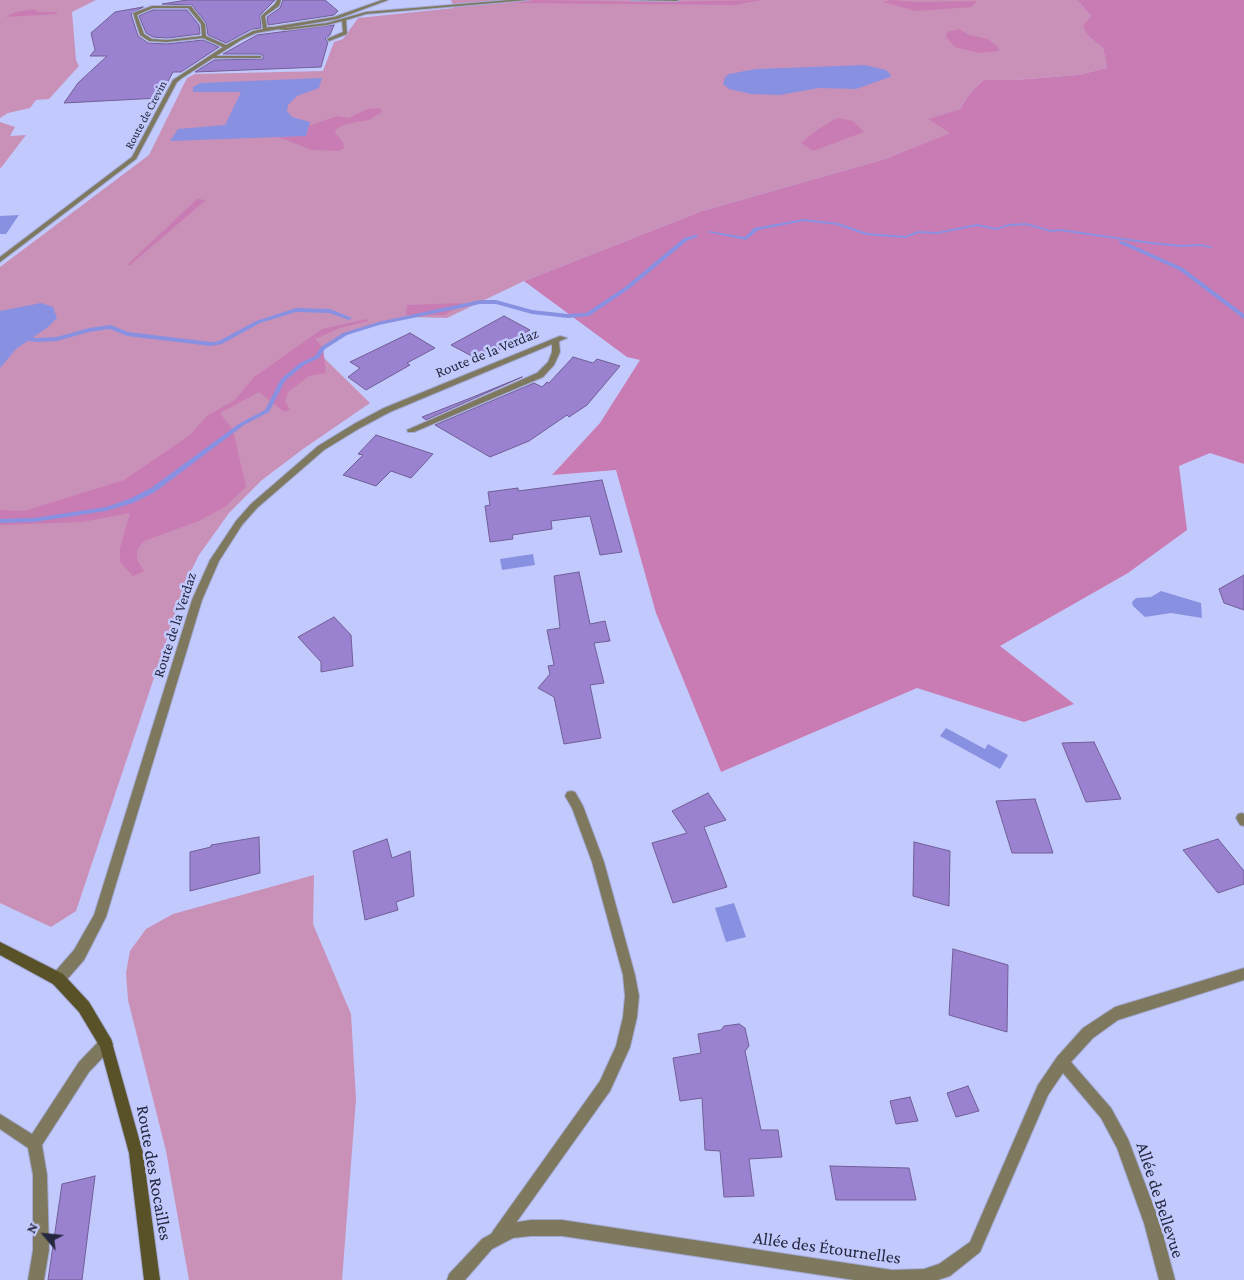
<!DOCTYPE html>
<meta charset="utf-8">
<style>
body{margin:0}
#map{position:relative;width:1244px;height:1280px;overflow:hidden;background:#c2c9fc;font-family:"Crimson Pro",serif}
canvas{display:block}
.north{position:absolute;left:20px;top:1210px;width:50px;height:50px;-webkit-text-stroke:4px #c2c9fc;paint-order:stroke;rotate:298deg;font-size:14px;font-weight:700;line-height:20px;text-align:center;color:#25273f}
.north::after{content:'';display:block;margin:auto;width:18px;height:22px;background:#25273f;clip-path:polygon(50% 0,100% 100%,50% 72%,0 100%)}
</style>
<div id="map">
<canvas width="1244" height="1280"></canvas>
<div class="north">N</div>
</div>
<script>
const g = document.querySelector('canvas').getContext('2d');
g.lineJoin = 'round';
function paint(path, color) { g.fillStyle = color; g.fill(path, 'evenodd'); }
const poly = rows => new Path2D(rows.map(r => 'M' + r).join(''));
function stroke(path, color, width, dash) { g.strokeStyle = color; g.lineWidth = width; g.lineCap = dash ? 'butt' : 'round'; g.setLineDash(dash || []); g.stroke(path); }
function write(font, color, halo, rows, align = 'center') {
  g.font = font + ' "Crimson Pro",serif'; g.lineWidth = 5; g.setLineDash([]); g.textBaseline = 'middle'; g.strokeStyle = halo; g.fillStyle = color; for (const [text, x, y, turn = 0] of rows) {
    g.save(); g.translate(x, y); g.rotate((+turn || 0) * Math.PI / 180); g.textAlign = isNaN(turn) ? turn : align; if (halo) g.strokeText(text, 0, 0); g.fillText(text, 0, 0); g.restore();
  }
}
const green = poly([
 [0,0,96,0,72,12,76,60,79,66,49,99,36,100,30,108,8,113,0,118],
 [451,0,1077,0,1091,16,1088,36,1103,48,1107,68,1078,75,1015,80,983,80,970,93,960,109,929,119,951,133,885,159,702,211,524,281,447,318,410,317,378,324,345,334,323,347,323,357,370,403,303,449,262,480,229,513,199,555,187,579,76,911,51,927,0,903,0,267,149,155,187,78,195,74,323,71,334,42,343,39,358,18,454,8],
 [0,122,15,127,10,136,26,135,0,169],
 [314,875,313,924,351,1014,356,1099,342,1280,189,1280,166,1151,128,1000,126,973,130,951,146,929,173,914]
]);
const forest = poly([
 [536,0,659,2,762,0,735,5,511,3],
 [891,0,919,2,977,1,971,7,916,11,883,2],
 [1077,0,1244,0,1244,464,1210,453,1179,466,1187,530,1128,573,1000,646,1074,704,1024,722,917,688,721,772,656,613,616,470,552,475,600,423,640,360,627,357,524,281,702,211,885,159,950,133,928,119,960,109,970,93,983,80,1015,80,1078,75,1107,68,1103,48,1088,36,1083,26,1091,16],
 [34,9,38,12,57,12,57,14,5,17,16,12],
 [959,29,969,35,988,39,998,47,999,51,979,53,955,47,946,37,947,32],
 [380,108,382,112,369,120,346,124,336,129,335,133,343,142,344,148,339,151,312,150,278,137,306,136,309,126,337,116,349,118,367,109],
 [837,118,853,121,864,132,813,151,801,143,817,130],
 [197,199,206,200,130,265,127,265],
 [461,303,462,305,444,315,406,315,407,305],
 [367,319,368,321,340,328,315,339,323,348,326,373,309,376,288,392,285,401,290,410,284,412,259,392,220,413,233,430,246,487,226,506,199,521,144,541,137,550,137,560,144,571,133,576,120,562,120,548,130,513,82,522,0,525,0,510,24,511,124,480,190,435,207,416,235,400,254,377,322,329]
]);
const water = poly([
 [865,65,886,70,891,75,890,77,856,89,819,88,780,95,751,94,729,89,723,84,725,77,729,74,756,69],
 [322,78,319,88,297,96,288,105,287,111,292,117,310,122,306,136,170,141,178,129,225,125,241,92,193,92,193,87,201,83],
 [19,215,6,234,0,234,0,216],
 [41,303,53,307,57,318,48,327,16,349,0,368,0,311],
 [533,554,535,565,502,570,500,559],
 [1161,591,1201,603,1202,618,1171,613,1145,617,1133,606,1132,602,1136,598,1151,597],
 [946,728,985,749,988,744,1008,755,1000,769,940,736],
 [734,903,746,937,726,942,715,908]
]);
const stream = poly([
 [804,219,838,223,867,233,905,236,918,231,937,232,977,224,996,228,1009,224,1026,223,1051,230,1060,229,1151,242,1181,245,1200,244,1213,247,1211,248,1200,246,1181,247,1151,244,1060,231,1051,232,1026,225,1009,226,996,230,977,226,937,234,919,233,905,238,866,235,837,225,804,221,758,230,746,240,707,232,709,231,745,237,754,228,804,219],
 [696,235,698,236,698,237,688,240,629,289,589,316,568,318,532,314,496,304,480,304,379,325,347,335,325,349,319,358,304,365,285,381,269,412,244,425,155,492,133,503,106,511,34,522,0,523,0,519,34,518,106,507,129,499,151,488,240,423,265,410,281,379,300,363,315,356,321,347,343,333,378,322,480,300,496,300,532,310,568,314,586,313,625,287,684,238,696,235],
 [1119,241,1123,241,1183,268,1244,314,1244,319,1179,270,1119,243,1119,241],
 [296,308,330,309,352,318,349,320,329,313,296,312,260,323,222,344,211,346,127,336,110,329,89,332,57,341,37,342,29,341,26,339,29,337,37,338,57,337,89,328,111,325,128,332,211,342,219,341,256,321,296,308]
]);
const building = poly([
 [187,0,275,0,260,15,261,28,252,29,226,43,208,35,206,23,192,5,162,4,187,0],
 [283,0,325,0,338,11,334,15,268,25,267,17,280,8,283,0],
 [143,7,131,14,138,36,148,43,167,44,203,40,219,47,181,72,173,72,159,98,64,103,78,83,107,56,90,56,95,50,91,33,115,12,143,7],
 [153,10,187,10,199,25,200,34,167,38,153,37,146,33,139,16,153,10],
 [334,25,330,35,325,39,328,42,321,67,195,72,214,60,263,59,264,56,260,54,223,54,257,35,334,25],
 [504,316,530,330,481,361,451,345,504,316],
 [410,333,435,348,407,363,410,365,366,390,348,377,360,368,350,362,410,333],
 [573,357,593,363,597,359,620,366,587,405,569,417,567,415,529,441,490,457,435,425,534,383,542,387,547,382,549,383,573,357],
 [522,377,426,420,422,417,473,397,522,377],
 [376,435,433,454,411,478,391,471,376,486,343,475,363,455,358,454,376,435],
 [602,480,622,552,600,555,590,516,551,521,552,529,512,535,513,539,490,542,485,506,490,505,488,492,518,488,518,491,602,480],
 [579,572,590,624,605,621,610,641,594,643,604,683,590,685,601,738,564,744,554,697,538,688,550,674,548,666,554,665,547,630,560,628,554,576,579,572],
 [1244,575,1244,610,1224,603,1219,589,1244,575],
 [334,617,351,635,353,666,321,672,321,662,298,637,334,617],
 [1094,742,1121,799,1086,802,1062,743,1094,742],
 [708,793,726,820,704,827,727,887,673,903,652,843,687,833,672,811,708,793],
 [1035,799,1053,853,1012,853,996,801,1035,799],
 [259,837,260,873,190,891,190,852,211,847,211,845,259,837],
 [387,839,392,858,410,851,414,896,396,902,398,910,365,920,353,851,387,839],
 [1218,839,1244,871,1244,884,1218,893,1183,850,1218,839],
 [914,842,950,851,949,906,913,896,914,842],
 [953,949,1008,965,1007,1032,949,1015,953,949],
 [739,1024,745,1028,749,1046,745,1051,761,1130,778,1130,782,1157,749,1159,754,1196,724,1197,720,1151,705,1150,702,1098,680,1101,673,1058,701,1053,698,1034,721,1030,724,1026,739,1024],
 [968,1086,979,1111,956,1117,947,1093,968,1086],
 [910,1097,918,1121,896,1124,890,1101,910,1097],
 [830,1166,909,1168,916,1200,836,1200,830,1166],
 [95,1176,82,1280,48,1280,62,1184,95,1176]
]);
const lane = poly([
 [509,0,528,0,366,14,346,20,347,34,329,41,327,39,343,32,342,21,327,25,286,30,267,28,269,27,286,28,327,23,366,12,509,0],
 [631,0,679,0,677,1,631,0],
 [209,56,260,56,262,57,260,58,211,58,209,56],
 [552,339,555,339,559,341,560,352,554,365,543,377,414,432,408,432,407,430,537,373,548,362,552,352,552,339],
 [571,791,575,792,583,806,604,862,635,975,639,996,637,1017,630,1047,610,1091,503,1241,498,1244,493,1241,490,1236,493,1231,600,1081,616,1046,623,1017,625,996,623,975,592,862,572,808,565,796,567,792,571,791],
 [1242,813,1244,814,1244,826,1240,825,1236,818,1238,814,1242,813],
 [106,1037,111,1039,113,1044,111,1049,89,1072,42,1145,47,1175,49,1250,44,1280,28,1280,33,1250,33,1175,28,1148,0,1129,0,1114,32,1134,79,1062,101,1039,106,1037]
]);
const street = poly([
 [277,0,281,0,279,6,265,16,267,28,334,17,382,0,388,0,337,19,256,33,241,40,182,78,177,82,136,159,0,262,0,257,132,157,173,80,223,47,203,38,167,42,149,41,140,35,133,13,152,6,191,6,205,24,206,36,226,45,253,31,263,29,261,16,275,4,277,0],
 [153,8,188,8,201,24,202,36,167,40,152,39,144,34,137,15,153,8],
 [560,336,567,338,390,412,360,428,324,450,257,508,242,525,219,561,202,600,106,917,84,960,63,984,58,986,53,984,51,979,53,974,74,950,94,915,192,600,210,560,236,521,251,504,318,446,354,424,384,408,560,336],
 [1244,968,1244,980,1118,1020,1093,1038,1071,1062,1111,1108,1128,1139,1160,1223,1175,1280,1159,1280,1144,1223,1117,1148,1101,1118,1063,1073,1048,1095,980,1252,950,1276,938,1280,854,1280,562,1236,531,1236,513,1238,492,1249,465,1280,447,1280,449,1274,482,1239,511,1223,531,1220,562,1220,892,1270,924,1269,939,1264,970,1242,1038,1085,1057,1057,1083,1028,1115,1007,1244,968]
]);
const secondary = poly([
 [0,942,63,974,89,1002,111,1039,143,1153,160,1280,144,1280,129,1153,100,1047,79,1012,53,984,0,955,0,942]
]);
const farStreetnames = [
 ["Route de Crevin",146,115,-62]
];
const streetNames = [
 ["Route de la Verdaz",487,353,-22],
 ["Route de la Verdaz",175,625,-72]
];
const nearStreetnames = [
 ["Route des Rocailles",154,1173,80],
 ["Allée de Bellevue",1160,1200,72],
 ["Allée des Étournelles",827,1248,8]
];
paint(green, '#c991b8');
paint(forest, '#c97cb3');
paint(water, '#8891e1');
paint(stream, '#8891e1');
paint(building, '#9b82d1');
stroke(building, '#705e96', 1);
stroke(lane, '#a3a9d6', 2);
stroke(street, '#a3a9d6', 2);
stroke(secondary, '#a3a9d6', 2);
paint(lane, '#7e795e');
paint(street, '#7e795e');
paint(secondary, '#595128');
write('12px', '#25273f', '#c2c9fc', farStreetnames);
write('15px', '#25273f', '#c2c9fc', streetNames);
write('18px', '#25273f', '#c2c9fc', nearStreetnames);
</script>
